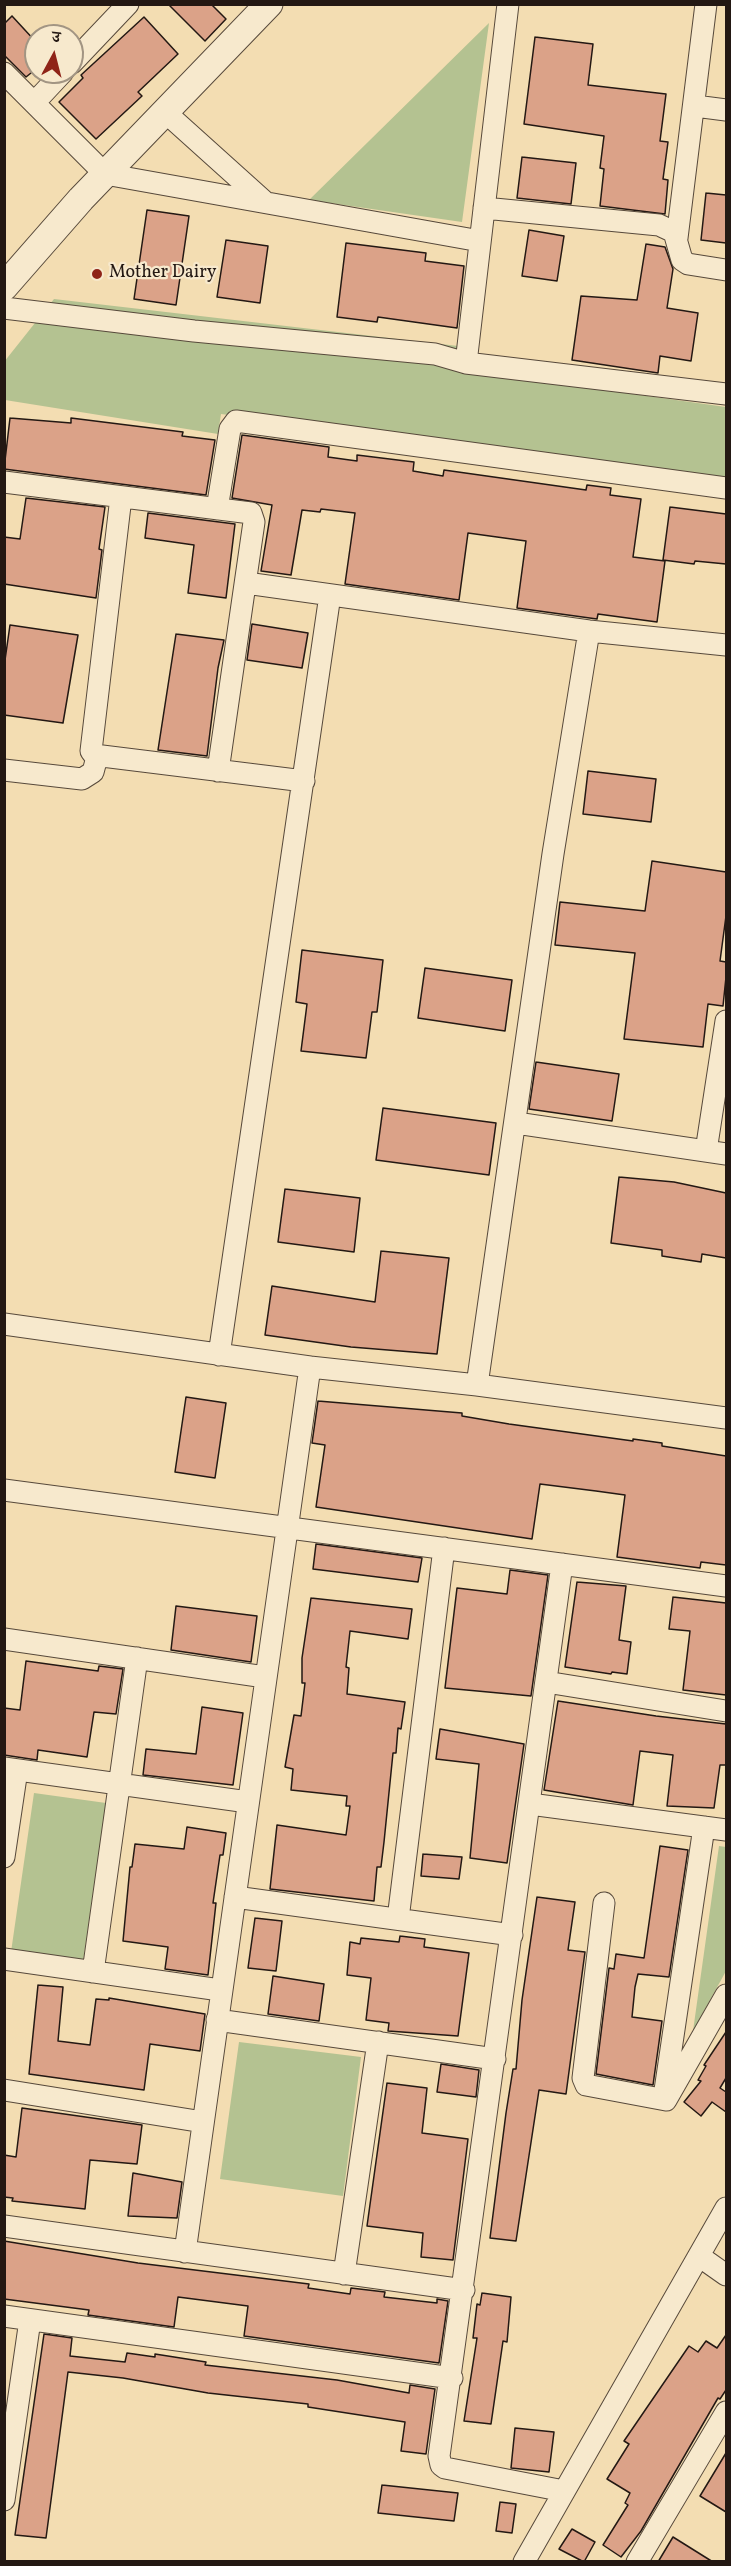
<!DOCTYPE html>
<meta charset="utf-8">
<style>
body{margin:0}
#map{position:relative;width:731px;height:2566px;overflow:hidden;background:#f3ddb2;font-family:Vollkorn,"Noto Serif Devanagari",serif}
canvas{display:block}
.frame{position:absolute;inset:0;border:6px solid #231813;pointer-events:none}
.north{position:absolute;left:24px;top:24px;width:60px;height:60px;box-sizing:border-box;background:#f7e9cd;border:2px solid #a29583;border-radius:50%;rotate:7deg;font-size:16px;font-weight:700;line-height:24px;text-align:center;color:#231813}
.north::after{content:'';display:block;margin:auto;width:21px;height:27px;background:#8f2418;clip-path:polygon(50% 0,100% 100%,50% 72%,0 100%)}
</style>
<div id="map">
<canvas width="731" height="2566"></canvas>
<div class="frame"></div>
<div class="north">उ</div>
</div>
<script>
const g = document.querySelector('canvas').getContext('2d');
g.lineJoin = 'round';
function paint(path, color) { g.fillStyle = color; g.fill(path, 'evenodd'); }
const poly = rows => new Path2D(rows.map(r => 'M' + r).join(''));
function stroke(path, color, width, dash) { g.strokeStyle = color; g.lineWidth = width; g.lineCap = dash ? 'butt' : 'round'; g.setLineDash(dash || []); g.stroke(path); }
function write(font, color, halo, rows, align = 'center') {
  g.font = font + ' Vollkorn,serif'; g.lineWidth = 4.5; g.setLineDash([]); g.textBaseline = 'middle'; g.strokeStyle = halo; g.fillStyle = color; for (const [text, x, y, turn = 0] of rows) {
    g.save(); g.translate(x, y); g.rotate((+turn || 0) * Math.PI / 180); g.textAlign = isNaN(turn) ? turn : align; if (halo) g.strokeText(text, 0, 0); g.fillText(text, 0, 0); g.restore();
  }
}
const green = poly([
 [489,23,462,222,309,200],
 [54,299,458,346,454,369,726,407,726,478,221,414,218,434,5,400,4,362],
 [34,1793,106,1803,83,1962,11,1952],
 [719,1846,726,1847,726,1971,693,2031],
 [239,2042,361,2057,343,2196,220,2179]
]);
const building = poly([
 [168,4,211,4,226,19,205,41,168,4],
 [12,16,36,42,36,69,26,77,4,55,4,24,12,16],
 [144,17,178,54,138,92,142,96,96,139,59,102,83,78,81,75,144,17],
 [535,37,593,44,588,85,666,94,660,141,668,142,663,179,668,180,665,214,600,206,604,169,600,168,604,136,524,124,535,37],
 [522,157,576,163,571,204,517,198,522,157],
 [706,193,726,195,726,243,701,240,706,193],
 [147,210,189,216,176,305,134,299,147,210],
 [529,230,564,236,557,281,522,276,529,230],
 [226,240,268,246,260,303,217,297,226,240],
 [346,243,426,253,425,261,464,266,457,328,378,317,377,322,337,317,346,243],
 [646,244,665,247,673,269,667,308,698,313,691,361,660,356,658,373,572,360,581,296,637,300,646,244],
 [10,418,71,423,71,418,183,432,182,436,215,440,206,495,4,469,10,418],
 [242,435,329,447,328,457,357,461,357,455,414,462,413,471,443,476,444,470,586,490,587,485,611,488,610,495,641,499,633,557,665,561,657,622,598,614,597,619,517,608,526,541,468,533,459,600,345,584,355,513,321,509,320,512,302,510,291,575,261,571,272,505,232,498,242,435],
 [26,498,105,507,99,549,102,550,96,598,4,584,4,537,20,539,26,498],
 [670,507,726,514,726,564,695,561,694,564,663,560,670,507],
 [148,513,235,524,226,598,188,593,194,545,145,538,148,513],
 [252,624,308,633,302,668,247,660,252,624],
 [10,625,78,635,63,723,4,715,4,667,10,625],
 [176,634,224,640,218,668,207,756,158,750,176,634],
 [588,771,656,779,651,822,583,814,588,771],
 [652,861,726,872,726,916,720,961,726,962,726,977,723,1006,708,1004,703,1047,624,1039,635,953,555,945,560,902,645,911,652,861],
 [302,950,383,960,377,1012,372,1012,366,1058,301,1051,307,1004,296,1002,302,950],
 [425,968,512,980,505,1031,418,1018,425,968],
 [536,1062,619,1074,612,1121,529,1109,536,1062],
 [383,1108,496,1123,489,1175,376,1160,383,1108],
 [619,1177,674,1182,726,1193,726,1258,702,1254,701,1262,662,1256,662,1250,611,1243,619,1177],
 [285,1189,360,1198,354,1252,278,1242,285,1189],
 [381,1251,449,1258,437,1354,351,1347,265,1335,272,1286,375,1302,381,1251],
 [186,1397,226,1403,215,1478,175,1472,186,1397],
 [318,1401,462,1413,462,1416,509,1424,633,1441,633,1439,662,1443,662,1446,726,1456,726,1565,701,1562,700,1568,617,1557,625,1495,596,1491,540,1484,532,1539,316,1507,325,1445,312,1443,318,1401],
 [316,1544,422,1558,418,1582,313,1569,316,1544],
 [510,1570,548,1575,531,1696,445,1688,457,1588,507,1594,510,1570],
 [577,1582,626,1586,619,1640,631,1642,627,1674,612,1672,611,1674,565,1667,577,1582],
 [673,1597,726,1603,726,1695,683,1690,690,1631,669,1629,673,1597],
 [311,1598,412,1609,408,1639,350,1631,346,1667,349,1668,347,1694,405,1702,401,1729,398,1728,396,1753,393,1753,384,1842,381,1867,377,1867,374,1901,270,1889,277,1825,346,1835,350,1806,346,1806,347,1796,291,1790,293,1769,285,1767,294,1715,301,1716,305,1683,302,1683,302,1658,311,1598],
 [176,1606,257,1616,251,1662,171,1650,176,1606],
 [26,1661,98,1671,99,1666,123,1669,116,1714,94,1712,87,1757,38,1750,37,1760,4,1755,4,1708,20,1710,26,1661],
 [558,1701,656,1716,726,1724,726,1765,720,1765,714,1808,667,1806,673,1755,640,1751,633,1805,544,1790,558,1701],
 [202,1707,243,1713,233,1785,143,1775,146,1749,196,1754,202,1707],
 [440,1729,524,1744,507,1863,470,1858,479,1764,436,1759,440,1729],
 [187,1827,226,1833,223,1855,220,1855,213,1903,216,1903,208,1975,165,1969,168,1947,123,1941,130,1867,132,1867,135,1844,184,1849,187,1827],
 [660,1846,688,1850,669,1977,638,1974,635,1987,632,2017,662,2021,653,2085,596,2074,609,1968,614,1969,616,1954,644,1958,660,1846],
 [423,1854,462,1857,459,1879,421,1876,423,1854],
 [537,1897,575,1902,568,1950,585,1952,566,2094,539,2090,516,2241,490,2238,506,2113,513,2069,516,2069,522,2000,537,1897],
 [255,1918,282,1921,276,1971,248,1968,255,1918],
 [400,1936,425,1939,424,1947,469,1953,458,2036,388,2031,389,2023,366,2020,371,1978,347,1975,350,1942,360,1944,361,1938,399,1942,400,1936],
 [273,1976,324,1984,319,2021,268,2014,273,1976],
 [38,1985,63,1987,58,2041,90,2045,96,1999,109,2000,109,1998,205,2014,200,2051,150,2044,144,2090,29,2074,38,1985],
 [726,2032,726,2078,720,2088,726,2092,726,2112,712,2102,701,2116,684,2102,701,2081,698,2080,706,2066,704,2065,726,2032],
 [441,2064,479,2070,476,2097,437,2092,441,2064],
 [387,2083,427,2088,422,2133,468,2139,453,2260,421,2257,423,2233,367,2226,387,2083],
 [22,2108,142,2125,137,2164,90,2160,85,2209,12,2201,13,2198,4,2197,4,2155,16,2157,22,2108],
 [133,2173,182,2182,177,2218,128,2216,133,2173],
 [4,2241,138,2263,309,2284,308,2288,350,2294,351,2288,385,2292,384,2297,437,2303,437,2299,448,2301,439,2363,244,2336,248,2306,178,2297,174,2327,88,2315,89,2310,4,2299,4,2241],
 [482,2293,511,2297,507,2342,503,2341,491,2424,464,2421,477,2338,473,2338,477,2304,480,2305,482,2293],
 [44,2334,72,2338,70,2356,125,2362,127,2353,155,2357,155,2354,206,2362,205,2365,337,2380,409,2393,410,2385,435,2389,426,2454,401,2451,405,2422,308,2407,308,2404,208,2393,123,2378,68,2372,46,2538,15,2535,44,2334],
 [726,2335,726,2390,720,2399,718,2398,641,2531,621,2557,603,2545,628,2505,625,2503,630,2493,607,2479,629,2444,624,2441,689,2346,698,2352,706,2341,717,2348,726,2335],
 [515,2428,554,2432,549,2472,511,2468,515,2428],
 [726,2453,726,2512,700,2496,726,2453],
 [382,2485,458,2493,454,2521,378,2513,382,2485],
 [500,2502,516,2504,512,2533,496,2531,500,2502],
 [572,2529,595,2542,584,2562,559,2549,572,2529],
 [673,2537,713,2562,658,2562,673,2537]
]);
const minor = poly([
 [72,63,128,4],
 [4,73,105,174,480,241],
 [34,103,63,72],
 [695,106,726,110],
 [165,112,265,202],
 [484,208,659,225,674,232,682,260,688,264,726,270],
 [677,238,706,4],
 [4,308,194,331,435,354,466,363,726,394],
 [466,363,508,4],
 [4,482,251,513,254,522,218,771],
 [121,497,91,751,94,755,304,781],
 [217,509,230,429,236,421,726,488],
 [246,583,589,631,726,645],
 [4,770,82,779,93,772,97,757],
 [516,1123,726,1154],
 [706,1151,726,1021],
 [4,1324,310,1367,477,1385,726,1418],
 [219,1355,330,595],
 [477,1385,553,854,589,631],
 [4,1490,726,1586],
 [562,1564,439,2456,441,2465,445,2468,564,2491],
 [4,1639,265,1677],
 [546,1682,726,1711],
 [4,1768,248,1802],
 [530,1804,726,1830],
 [4,1857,17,1770],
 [235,1897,512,1935],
 [604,1903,583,2078,586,2085,666,2100,726,1995],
 [398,1919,444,1548],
 [4,1959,220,1990],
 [93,1972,137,1658],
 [217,2020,495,2059],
 [4,2090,203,2122],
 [664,2097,704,1827],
 [4,2226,464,2290],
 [185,2252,310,1367],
 [699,2256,726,2275],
 [344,2274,378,2042],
 [4,2316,452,2378],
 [4,2500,30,2320],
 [524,2562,726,2208],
 [637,2562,726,2412]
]);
const tertiary = poly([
 [4,287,81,199,269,4]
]);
const markers = [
 [97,274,6,"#8f2418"]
];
const poiNames = [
 ["Mother Dairy",109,274]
];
paint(green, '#b4c291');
paint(building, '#dba288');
stroke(building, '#231813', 1.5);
stroke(minor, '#57493b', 23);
stroke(tertiary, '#57493b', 29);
stroke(minor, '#f7e9cd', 21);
stroke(tertiary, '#f7e9cd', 27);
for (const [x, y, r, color] of markers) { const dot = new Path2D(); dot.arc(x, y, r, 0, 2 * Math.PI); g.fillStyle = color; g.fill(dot); stroke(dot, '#f7e9cd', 2); }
write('18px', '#231813', '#f7e9cd', poiNames, 'left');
</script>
